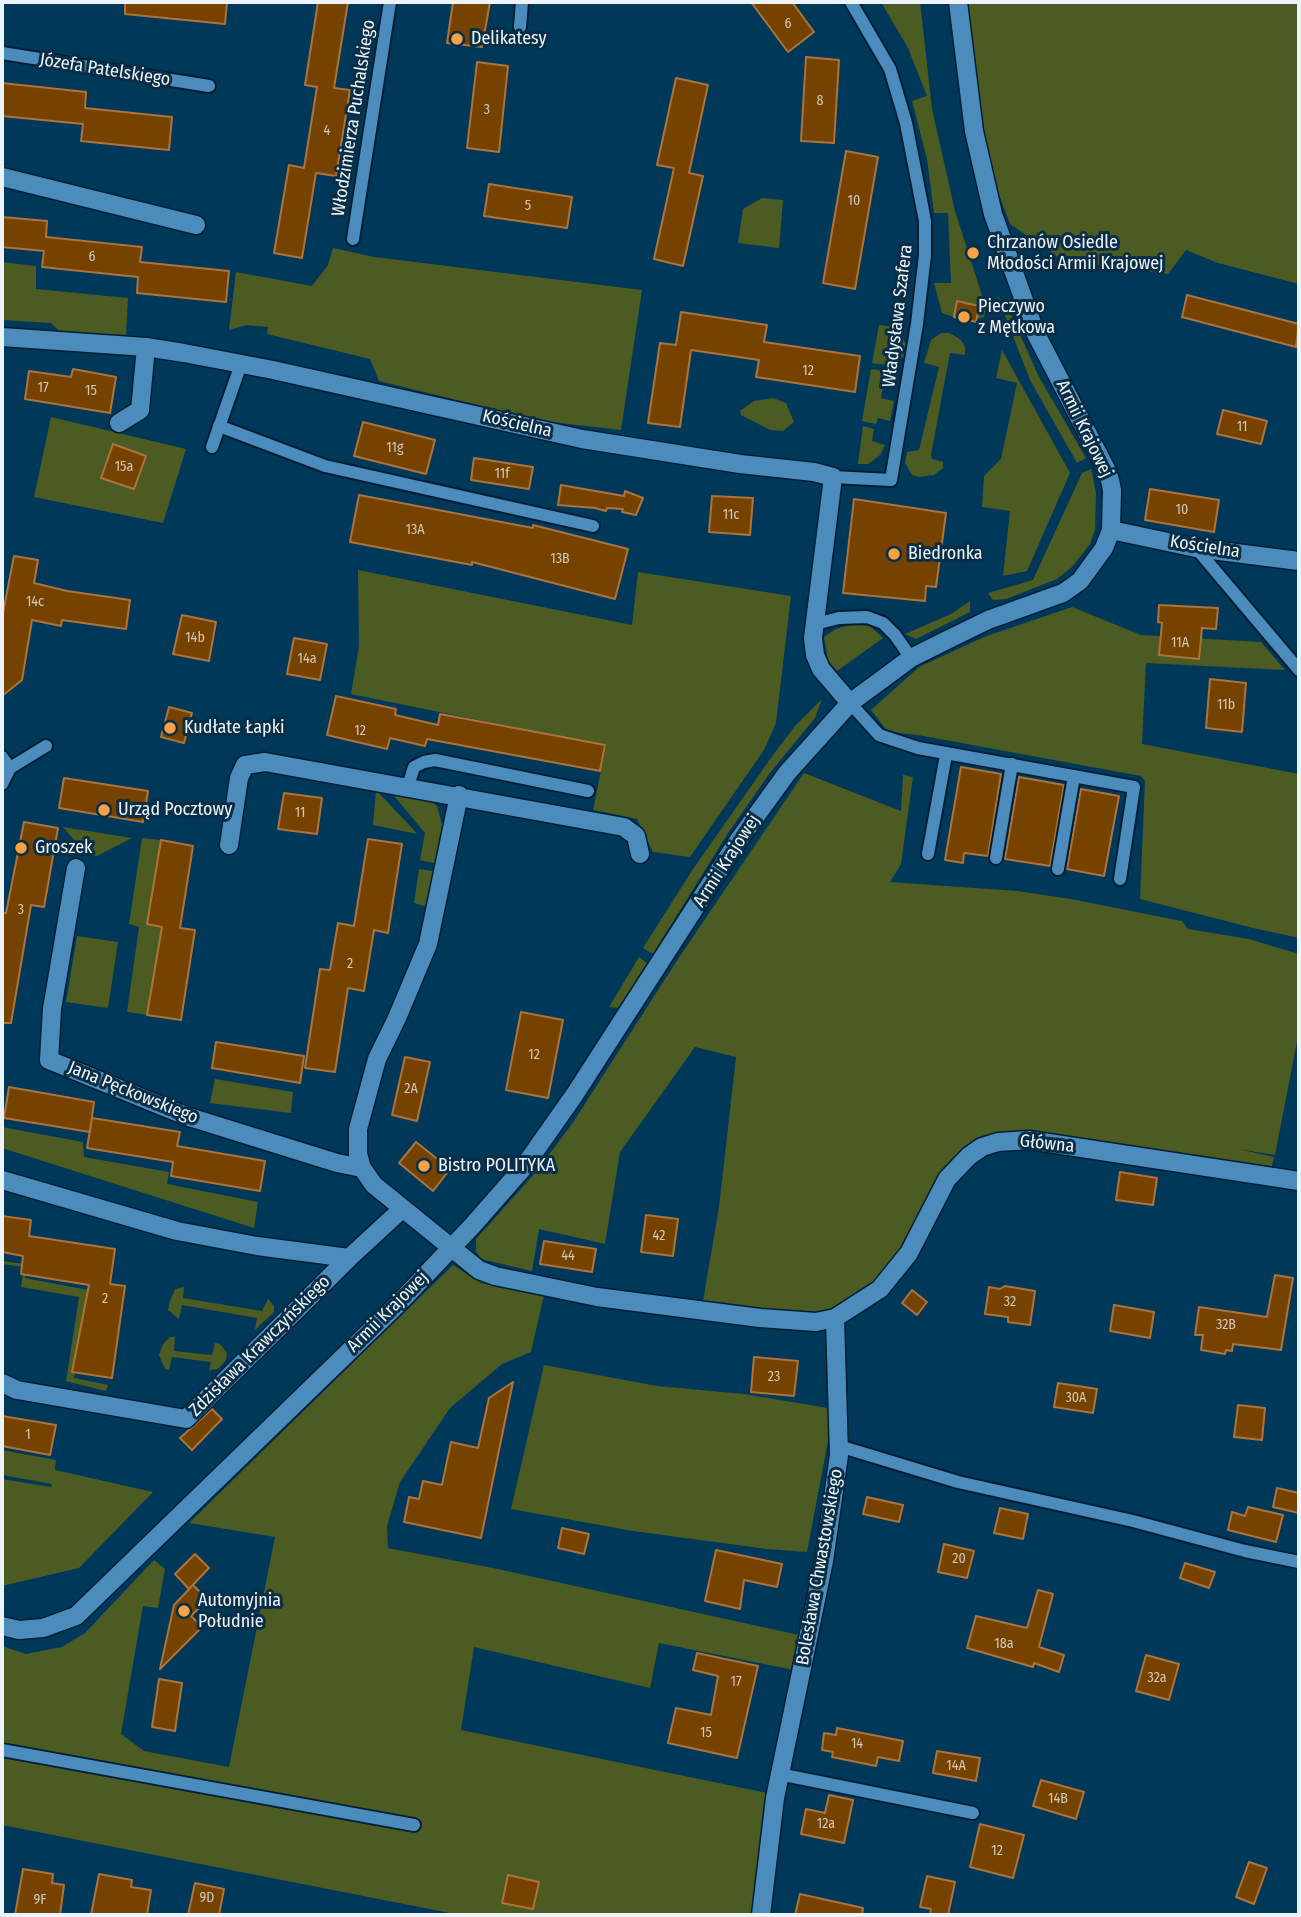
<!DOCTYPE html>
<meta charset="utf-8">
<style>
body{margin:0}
#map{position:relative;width:1301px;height:1917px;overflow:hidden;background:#00385a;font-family:"Fira Sans Condensed",sans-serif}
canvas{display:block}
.frame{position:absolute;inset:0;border:4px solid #edf4f9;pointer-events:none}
</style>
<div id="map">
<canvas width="1301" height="1917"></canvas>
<div class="frame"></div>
</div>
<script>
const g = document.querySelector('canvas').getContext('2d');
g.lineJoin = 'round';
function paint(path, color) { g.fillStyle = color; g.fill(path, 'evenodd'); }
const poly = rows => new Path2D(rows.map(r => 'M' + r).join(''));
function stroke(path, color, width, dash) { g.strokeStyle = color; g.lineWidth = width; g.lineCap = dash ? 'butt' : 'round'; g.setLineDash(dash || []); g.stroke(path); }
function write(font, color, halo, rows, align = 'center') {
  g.font = font + ' "Fira Sans Condensed",sans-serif'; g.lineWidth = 6; g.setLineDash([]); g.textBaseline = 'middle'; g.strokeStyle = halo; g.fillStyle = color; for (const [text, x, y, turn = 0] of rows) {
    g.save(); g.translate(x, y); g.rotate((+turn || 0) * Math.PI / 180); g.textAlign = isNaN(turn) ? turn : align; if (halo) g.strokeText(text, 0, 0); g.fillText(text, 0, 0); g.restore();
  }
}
const green = poly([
 [881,2,920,2,932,109,955,211,986,308,984,317,976,319,978,306,958,301,954,317,942,313,934,283,951,283,948,213,934,213,927,159,912,101,927,96,908,48],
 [967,2,1299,2,1299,284,1218,263,1186,250,1168,274,1064,261,1010,224,982,149],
 [762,198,783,200,779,248,738,243,743,209],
 [333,248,374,257,642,290,621,430,543,421,379,381,370,359,267,334,268,327,247,325,229,330,236,272,312,286,328,265],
 [2,262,36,266,36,289,128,298,126,336,60,332,51,323,2,320],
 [997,295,1012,317,1039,377,1086,458,1077,463,1030,380],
 [879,325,888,326,899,334,908,346,905,358,890,356,888,365,872,363],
 [941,333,950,333,961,340,965,347,965,355,950,353,931,455,932,459,943,462,943,468,934,475,919,477,912,475,905,463,907,452,919,450,939,367,924,363,931,340],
 [1002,350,1070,473,1027,571,1003,576,1010,511,982,507,984,476,1001,459,1017,383,996,378],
 [871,369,886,371,881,398,894,401,890,421,878,418,876,424,862,421],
 [773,398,786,403,794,422,783,431,770,430,741,415,740,411,754,401],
 [51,417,186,449,163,523,34,497],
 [863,426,874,429,872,441,885,445,880,455,868,464,858,464],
 [1091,469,1096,493,1095,530,1090,544,1072,567,1057,579,1006,599,993,600,988,593,1033,580,1082,473],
 [358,570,632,625,638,572,791,596,776,723,764,750,690,857,653,852,637,819,593,810,606,746,351,694,359,646],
 [970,601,970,612,916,639,905,634,951,614],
 [1072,607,1141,635,1261,642,1285,670,1146,663,1142,744,1299,774,1299,938,1253,928,1140,899,1145,781,1141,776,918,735,888,732,871,710,919,667,984,637],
 [853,624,870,626,883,638,837,671,828,660,824,637,836,629],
 [822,699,815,718,769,774,728,833,653,954,643,948,693,869,773,755,795,726],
 [804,773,901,811,903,775,913,777,901,864,890,882,1017,891,1071,899,1182,921,1188,929,1249,939,1299,954,1299,1031,1275,1155,1238,1149,1274,1157,1271,1169,988,1139,887,1271,863,1292,847,1298,825,1314,770,1310,703,1301,719,1207,736,1057,695,1047,620,1152,605,1244,539,1229,532,1271,481,1259,476,1251,476,1239,536,1172,572,1124,678,959],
 [376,790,413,829,417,834,373,825],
 [390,791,426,798,437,806,442,825,437,864,420,860,425,833],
 [63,827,132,838,97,856,86,854],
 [142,838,161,840,147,924,162,927,147,1015,127,1012,139,927,129,924],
 [419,869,433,871,428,907,414,903],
 [77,936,118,942,108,1008,66,1002],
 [639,957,652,967,620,1008,609,1007],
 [215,1079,293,1092,291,1113,210,1103],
 [2,1127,83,1142,84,1157,169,1172,167,1184,258,1202,254,1228,2,1148],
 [2,1261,26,1264,25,1278,88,1290,74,1378,108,1385,106,1391,66,1381,79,1297,21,1287,24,1267,2,1264],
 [453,1265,481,1283,544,1295,531,1352,502,1364,450,1408,400,1482,387,1526,388,1548,493,1568,799,1635,794,1670,659,1643,650,1688,474,1647,461,1730,767,1793,753,1915,460,1915,2,1825,2,1646,26,1654,62,1647,85,1633,154,1560,165,1569,158,1608,143,1606,121,1734,144,1751,229,1767,275,1537,189,1523],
 [184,1287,183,1298,262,1311,268,1299,274,1306,274,1312,255,1330,257,1318,182,1305,179,1319,168,1310,170,1301,175,1289],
 [170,1337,175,1337,174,1351,212,1355,215,1343,220,1344,227,1353,226,1360,218,1369,209,1370,211,1362,172,1357,169,1370,165,1369,159,1355,163,1344],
 [544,1365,657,1386,744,1394,834,1409,807,1552,767,1549,633,1531,511,1509],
 [2,1450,56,1460,55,1470,153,1492,79,1568,2,1586,2,1479,51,1487,52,1484,2,1475]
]);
const building = poly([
 [125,2,227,2,225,24,125,14,125,2],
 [318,2,348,2,334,88,350,90,336,176,316,173,302,258,274,253,289,165,304,168,317,87,305,85,318,2],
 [453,2,490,2,482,47,447,43,453,2],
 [751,2,792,2,814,32,788,52,751,2],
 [806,57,839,60,834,143,801,141,806,57],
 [477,62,508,66,499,152,467,148,477,62],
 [676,78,708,85,689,173,703,176,683,266,654,259,674,168,657,165,676,78],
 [2,83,86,92,85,108,172,117,169,150,81,141,83,124,2,116,2,83],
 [846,151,878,157,855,289,823,283,846,151],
 [489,184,572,197,567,228,484,216,489,184],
 [2,217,47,221,46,237,142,247,140,262,229,271,226,302,137,293,138,277,42,267,44,251,2,247,2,217],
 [1187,295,1299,324,1296,347,1182,317,1187,295],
 [957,301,979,306,976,322,954,317,957,301],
 [681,312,767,325,764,342,860,356,855,392,756,377,759,360,691,350,680,427,648,423,660,343,676,345,681,312],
 [73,369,116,377,110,413,25,399,29,371,71,377,73,369],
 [1223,410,1267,421,1261,444,1217,434,1223,410],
 [363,422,435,440,426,474,354,456,363,422],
 [113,444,146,456,134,489,101,478,113,444],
 [474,458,533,467,529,489,471,480,474,458],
 [561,485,624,496,625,491,643,498,636,515,622,512,623,509,607,508,606,511,595,508,558,505,561,485],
 [1150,489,1219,500,1214,532,1145,520,1150,489],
 [359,495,533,528,533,525,628,549,615,599,472,562,472,565,350,542,359,495],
 [712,496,753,498,750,535,709,532,712,496],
 [854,499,946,513,936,587,926,586,925,601,843,593,854,499],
 [14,556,38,560,34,583,67,591,130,600,126,629,62,620,61,626,32,620,22,680,2,696,2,618,14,556],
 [1159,605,1218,608,1216,629,1202,628,1199,659,1159,655,1162,623,1158,622,1159,605],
 [182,615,216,622,209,661,173,654,182,615],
 [294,638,327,644,320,680,287,674,294,638],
 [1210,679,1246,683,1242,732,1206,728,1210,679],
 [336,696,396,709,395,715,438,725,440,714,605,745,600,771,427,739,425,746,390,738,387,749,327,735,336,696],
 [169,707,192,713,184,743,161,737,169,707],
 [961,767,1001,774,988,856,964,853,963,863,945,860,961,767],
 [1019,777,1064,785,1050,866,1005,859,1019,777],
 [64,778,148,791,143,822,59,808,64,778],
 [1081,789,1119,796,1104,876,1067,869,1081,789],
 [284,793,322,798,317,834,278,829,284,793],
 [24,822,58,828,44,907,31,905,11,1023,2,1023,2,913,6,913,24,822],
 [368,839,402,844,388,933,374,930,364,991,348,988,335,1072,305,1068,320,969,330,970,338,923,354,926,368,839],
 [161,840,193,846,180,928,195,930,181,1020,147,1015,162,927,147,924,161,840],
 [521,1012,563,1020,548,1098,506,1090,521,1012],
 [216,1042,304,1056,300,1083,212,1068,216,1042],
 [405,1057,430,1062,417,1121,392,1115,405,1057],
 [9,1087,94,1102,90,1132,4,1118,9,1087],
 [92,1118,180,1132,177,1146,265,1161,260,1191,171,1176,173,1162,87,1148,92,1118],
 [416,1142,450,1169,433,1191,399,1163,416,1142],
 [1120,1172,1157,1178,1153,1205,1116,1200,1120,1172],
 [646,1215,678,1219,673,1256,641,1252,646,1215],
 [2,1216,31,1220,29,1236,115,1249,110,1284,125,1286,112,1378,72,1372,89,1285,21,1274,23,1256,2,1252,2,1216],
 [544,1241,596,1249,592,1272,540,1264,544,1241],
 [1275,1275,1293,1278,1281,1350,1233,1344,1232,1351,1226,1350,1225,1354,1201,1350,1203,1335,1195,1335,1199,1307,1267,1317,1275,1275],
 [1005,1286,1035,1291,1030,1325,1008,1322,1008,1317,985,1314,989,1287,1000,1289,1005,1286],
 [912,1290,927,1302,917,1315,902,1303,912,1290],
 [1114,1305,1154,1312,1150,1338,1110,1331,1114,1305],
 [754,1357,798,1361,794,1396,751,1392,754,1357],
 [513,1382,481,1538,404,1522,409,1497,419,1499,423,1481,442,1485,451,1442,478,1448,489,1398,513,1382],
 [1058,1383,1097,1389,1093,1413,1054,1407,1058,1383],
 [1238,1405,1265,1408,1262,1440,1234,1437,1238,1405],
 [212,1409,222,1419,192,1450,180,1438,212,1409],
 [2,1416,56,1425,50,1455,2,1446,2,1416],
 [1277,1488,1299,1493,1299,1513,1273,1507,1277,1488],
 [867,1497,903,1505,899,1522,863,1514,867,1497],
 [1248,1507,1283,1515,1276,1542,1228,1530,1232,1512,1245,1516,1248,1507],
 [1000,1508,1028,1514,1023,1539,994,1533,1000,1508],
 [562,1528,589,1534,584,1554,558,1548,562,1528],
 [944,1544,974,1551,967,1578,938,1572,944,1544],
 [716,1550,782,1564,777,1587,744,1580,740,1609,705,1601,716,1550],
 [195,1554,209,1568,189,1589,175,1574,195,1554],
 [1185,1563,1215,1572,1209,1588,1180,1578,1185,1563],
 [193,1585,205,1597,199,1603,201,1606,191,1616,202,1627,160,1669,174,1605,193,1585],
 [1038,1590,1053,1594,1039,1647,1064,1655,1059,1672,1034,1663,1033,1667,967,1648,976,1616,1027,1628,1038,1590],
 [697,1653,758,1666,737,1758,668,1743,676,1708,711,1715,718,1676,693,1670,697,1653],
 [1146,1655,1179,1664,1169,1700,1136,1691,1146,1655],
 [159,1679,182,1683,175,1731,152,1727,159,1679],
 [837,1728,903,1741,899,1761,878,1757,876,1766,832,1757,833,1752,822,1750,824,1733,836,1735,837,1728],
 [937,1751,980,1758,976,1781,933,1773,937,1751],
 [1041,1780,1084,1792,1076,1819,1033,1806,1041,1780],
 [829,1795,853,1800,844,1843,801,1834,806,1809,825,1813,829,1795],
 [980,1824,1024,1835,1013,1878,970,1867,980,1824],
 [1249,1862,1267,1868,1254,1904,1236,1897,1249,1862],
 [23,1869,53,1874,52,1883,64,1885,60,1915,15,1915,23,1869],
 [99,1874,132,1880,131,1887,151,1890,147,1915,91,1915,99,1874],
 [508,1875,539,1882,533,1909,502,1903,508,1875],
 [927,1876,955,1882,948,1915,930,1915,931,1909,920,1907,927,1876],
 [195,1883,224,1889,219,1915,188,1915,195,1883],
 [800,1894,863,1908,862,1915,795,1915,800,1894]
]);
const service = poly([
 [520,27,522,2],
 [2,53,209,86],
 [353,239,390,2],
 [219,426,325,466,593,526],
 [212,447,241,364],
 [833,477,891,480,917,324,925,255,925,221,906,123,890,69,851,2],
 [1196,548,1299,670],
 [815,624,839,618,867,617,883,623,895,635,911,658],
 [850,703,879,735,918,748,1134,787,1120,879],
 [2,757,10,768,2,784],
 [10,768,46,746],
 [408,786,414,767,424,762,435,760,588,791],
 [928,854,946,755],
 [996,858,1012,764],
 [1058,869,1074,776],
 [839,1446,958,1482,1133,1521,1245,1551,1299,1562],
 [2,1750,414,1825],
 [779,1774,973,1813]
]);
const minor = poly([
 [2,177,196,225],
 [2,337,146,347,184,353,273,370,582,439,740,464,814,472,833,477,813,638,815,655,821,669,850,703],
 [119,423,140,410,146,347],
 [1111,530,1196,548,1299,561],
 [459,795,428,944,397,1018,377,1059,358,1129,358,1154,362,1168,374,1185,479,1270,495,1276,597,1297,760,1318,816,1322,835,1318,880,1289,909,1253,947,1179,969,1156,982,1147,998,1142,1029,1140,1299,1181],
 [229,845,239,778,245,765,265,762,624,827,636,836,640,854],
 [76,868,52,1009,49,1060,186,1116,337,1163,362,1168],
 [2,1180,177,1231,257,1246,349,1258],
 [2,1383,17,1390,186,1419,349,1258,402,1209],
 [2,1626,19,1630,43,1628,76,1616,398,1304,473,1225,523,1168,575,1094,738,841,787,773,850,703,911,658,947,640,988,620,1063,593,1080,581,1104,548,1111,530,1112,490,1110,480,1106,469,1036,334,993,214,974,131,958,2],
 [761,1915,775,1798,824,1561,839,1455,835,1318]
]);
const markers = [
 [457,39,7,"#f7a149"],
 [973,253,7,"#f7a149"],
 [964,317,7,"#f7a149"],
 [894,554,7,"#f7a149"],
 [170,728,7,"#f7a149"],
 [104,810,7,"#f7a149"],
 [21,848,7,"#f7a149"],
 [424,1166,7,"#f7a149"],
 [184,1611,7,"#f7a149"]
];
const numberNames = [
 ["6",788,24],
 ["8",820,101],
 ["3",487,110],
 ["4",327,131],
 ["10",854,201],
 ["5",528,206],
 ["6",92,257],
 ["12",808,371],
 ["17",43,388],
 ["15",91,391],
 ["11",1242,427],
 ["11g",395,448],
 ["15a",124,467],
 ["11f",502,474],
 ["10",1182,510],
 ["11c",731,515],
 ["13A",415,530],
 ["13B",560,559],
 ["14c",35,602],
 ["14b",195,638],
 ["11A",1180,643],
 ["14a",307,659],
 ["11b",1226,705],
 ["12",360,731],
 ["11",300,813],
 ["3",21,910],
 ["2",350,964],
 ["12",534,1055],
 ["2A",411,1089],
 ["42",659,1236],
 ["44",568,1256],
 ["2",105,1299],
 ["32",1010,1302],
 ["32B",1226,1325],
 ["23",774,1377],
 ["30A",1076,1398],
 ["1",28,1435],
 ["20",959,1559],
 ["18a",1004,1644],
 ["32a",1157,1678],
 ["17",736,1682],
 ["15",706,1733],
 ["14",857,1744],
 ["14A",956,1766],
 ["14B",1058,1799],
 ["12a",826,1824],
 ["12",997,1851],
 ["9D",207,1898],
 ["9F",40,1900]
];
const poiNames = [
 ["Delikatesy",471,39],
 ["Chrzanów Osiedle",987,243],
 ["Młodości Armii Krajowej",987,264],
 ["Pieczywo",978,307],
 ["z Mętkowa",978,328],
 ["Biedronka",908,554],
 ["Kudłate Łapki",184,728],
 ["Urząd Pocztowy",118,810],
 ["Groszek",35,848],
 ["Bistro POLITYKA",438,1166],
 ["Automyjnia",198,1601],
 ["Południe",198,1622]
];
const streetNames = [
 ["Józefa Patelskiego",105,70,9],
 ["Włodzimierza Puchalskiego",354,118,-81],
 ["Władysława Szafera",898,316,-83],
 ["Kościelna",517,424,13],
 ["Armii Krajowej",1084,429,64],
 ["Kościelna",1205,547,9],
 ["Armii Krajowej",727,861,-57],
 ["Jana Pęckowskiego",133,1093,22],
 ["Główna",1047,1144,6],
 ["Armii Krajowej",388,1312,-45],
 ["Zdzisława Krawczyńskiego",260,1346,-45],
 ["Bolesława Chwastowskiego",820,1567,-80]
];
paint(green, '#4b5b21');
paint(building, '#764200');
stroke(building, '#ab743d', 2);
stroke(service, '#001f36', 16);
stroke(minor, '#001f36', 21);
stroke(service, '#4b8cbd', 12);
stroke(minor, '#4b8cbd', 18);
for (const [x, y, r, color] of markers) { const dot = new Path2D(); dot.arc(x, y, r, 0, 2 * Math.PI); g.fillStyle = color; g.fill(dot); stroke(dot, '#0a2e46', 2.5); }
write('14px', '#cfc8bb', null, numberNames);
write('18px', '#edf4f9', '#0a2e46', poiNames, 'left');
write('18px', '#edf4f9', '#0a2e46', streetNames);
</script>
